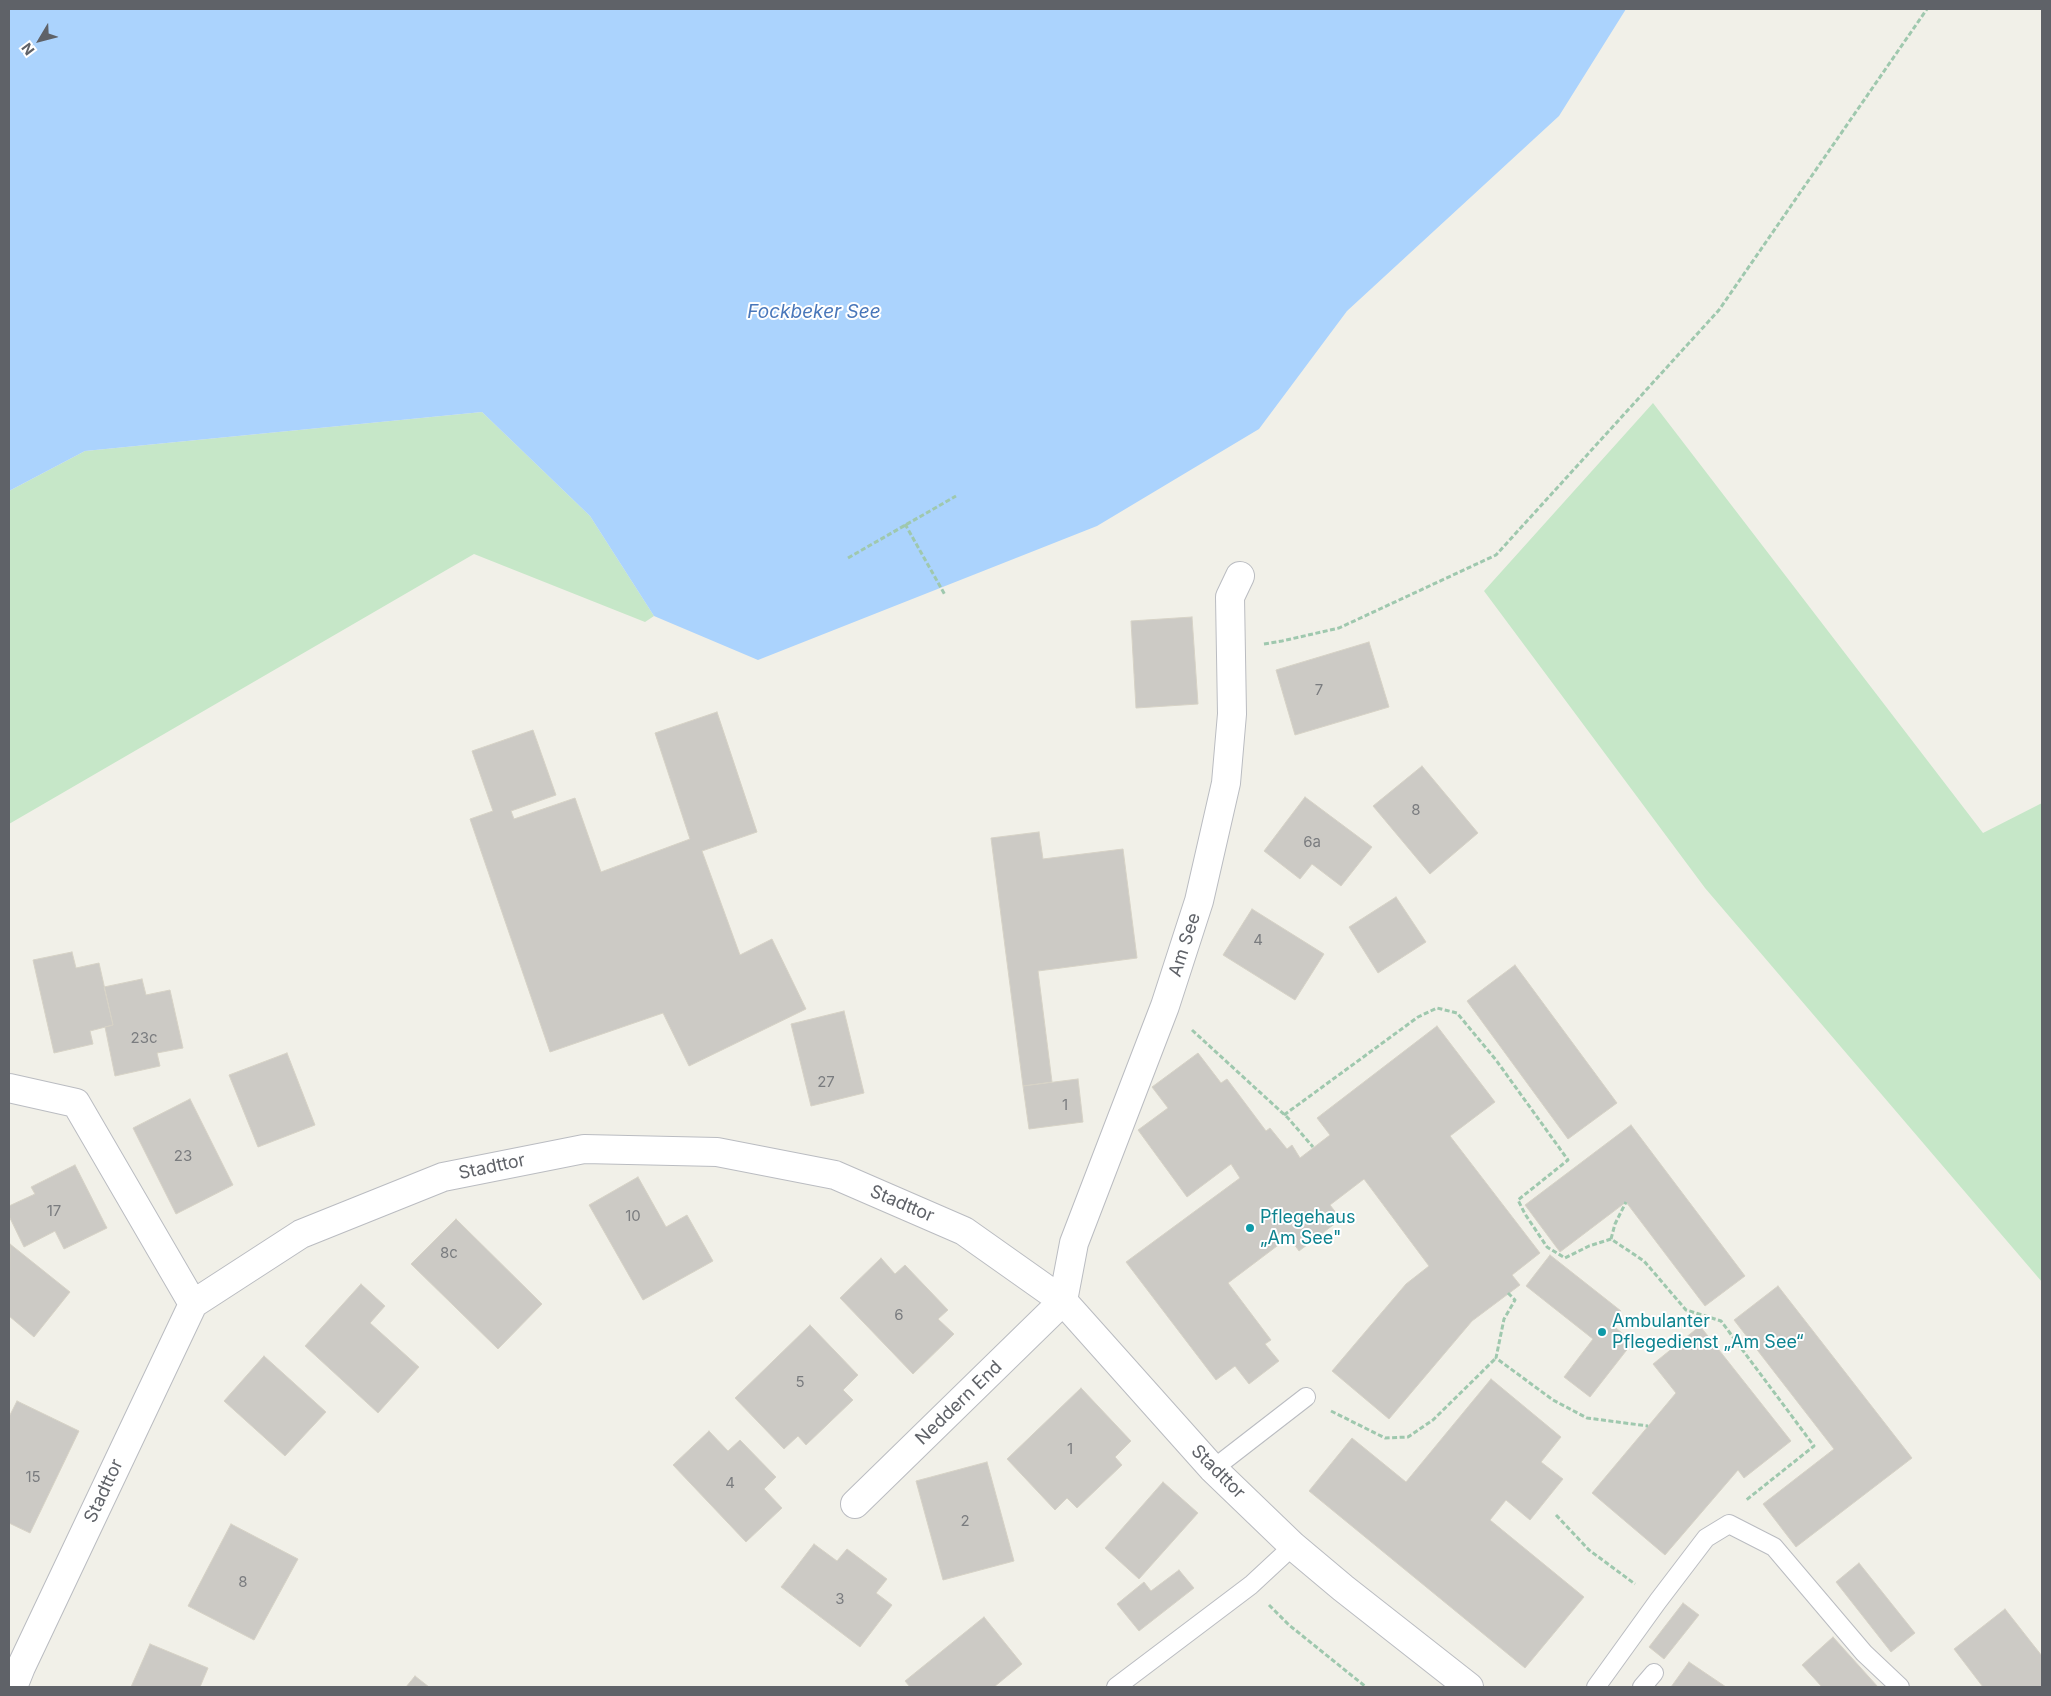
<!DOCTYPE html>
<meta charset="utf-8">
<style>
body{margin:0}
#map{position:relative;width:2051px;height:1696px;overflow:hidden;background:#f1f0e8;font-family:Inter,sans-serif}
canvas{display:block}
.frame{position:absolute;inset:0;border:10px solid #5f6268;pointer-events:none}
.north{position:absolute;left:15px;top:15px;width:50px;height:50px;-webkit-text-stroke:4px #fff;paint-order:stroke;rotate:233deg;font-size:14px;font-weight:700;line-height:20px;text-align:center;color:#5f6268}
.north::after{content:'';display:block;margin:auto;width:18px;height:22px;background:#5f6268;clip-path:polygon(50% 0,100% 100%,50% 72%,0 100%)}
</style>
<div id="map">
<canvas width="2051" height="1696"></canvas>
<div class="frame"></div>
<div class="north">N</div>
</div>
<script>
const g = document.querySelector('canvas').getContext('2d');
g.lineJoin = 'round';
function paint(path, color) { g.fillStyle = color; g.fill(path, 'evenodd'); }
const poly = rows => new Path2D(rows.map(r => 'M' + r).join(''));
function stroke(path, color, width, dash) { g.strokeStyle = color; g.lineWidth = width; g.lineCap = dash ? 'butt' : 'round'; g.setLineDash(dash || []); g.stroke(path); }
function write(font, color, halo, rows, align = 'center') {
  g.font = font + ' Inter,sans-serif'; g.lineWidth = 4; g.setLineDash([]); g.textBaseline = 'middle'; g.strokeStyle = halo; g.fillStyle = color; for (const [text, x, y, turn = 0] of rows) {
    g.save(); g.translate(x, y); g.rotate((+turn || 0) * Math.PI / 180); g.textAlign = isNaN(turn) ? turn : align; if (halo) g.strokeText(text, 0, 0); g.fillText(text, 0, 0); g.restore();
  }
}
const green = poly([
 [1653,403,1983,833,2042,803,2042,1282,1705,888,1484,591],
 [482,412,590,516,654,616,645,622,474,554,9,824,9,491,85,451]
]);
const water = poly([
 [9,9,1626,9,1559,116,1347,311,1259,429,1097,526,758,660,654,616,590,516,482,412,85,451,9,491]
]);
const building = poly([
 [1192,617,1198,704,1136,708,1131,621,1192,617],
 [1369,642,1389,707,1295,735,1276,670,1369,642],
 [717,712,757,832,702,851,740,955,772,939,806,1009,689,1066,663,1013,550,1052,470,819,493,811,472,751,533,730,556,795,511,811,514,819,575,798,601,872,690,839,655,733,717,712],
 [1422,766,1478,833,1430,874,1373,806,1422,766],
 [1305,797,1372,847,1341,886,1312,864,1300,879,1264,851,1305,797],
 [1039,832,1043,859,1123,849,1137,958,1038,971,1052,1082,1023,1086,991,838,1039,832],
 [1396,897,1426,942,1378,973,1349,927,1396,897],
 [1252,909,1324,954,1295,1000,1223,955,1252,909],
 [72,952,76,968,99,963,113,1025,90,1031,93,1044,54,1053,33,960,72,952],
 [1515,965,1617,1103,1568,1139,1467,1001,1515,965],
 [142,979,146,995,170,990,183,1048,157,1053,160,1066,115,1076,105,1027,113,1025,104,987,142,979],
 [844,1011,864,1093,811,1106,791,1024,844,1011],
 [1437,1026,1495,1102,1450,1136,1540,1253,1512,1275,1520,1285,1472,1321,1389,1419,1332,1371,1406,1284,1429,1266,1364,1179,1330,1205,1341,1219,1299,1251,1289,1237,1228,1283,1271,1340,1265,1344,1279,1361,1249,1384,1235,1366,1216,1380,1126,1262,1240,1178,1231,1164,1187,1197,1138,1130,1168,1108,1152,1087,1198,1053,1221,1083,1227,1079,1266,1131,1270,1128,1287,1149,1292,1145,1300,1158,1330,1135,1317,1118,1437,1026],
 [287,1053,315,1125,258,1147,229,1075,287,1053],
 [1078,1079,1083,1122,1029,1129,1023,1086,1078,1079],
 [190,1099,233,1185,176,1214,133,1128,190,1099],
 [1631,1125,1745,1276,1705,1306,1626,1202,1560,1252,1525,1205,1631,1125],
 [75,1165,107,1228,64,1249,55,1231,24,1247,9,1216,9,1206,35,1194,31,1187,75,1165],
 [638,1177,666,1227,687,1215,713,1261,643,1300,589,1205,638,1177],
 [456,1219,542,1304,498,1349,411,1264,456,1219],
 [10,1244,70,1292,34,1337,9,1316,10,1244],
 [1550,1255,1621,1311,1611,1324,1633,1342,1590,1397,1564,1377,1593,1339,1526,1286,1550,1255],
 [881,1258,895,1274,905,1265,948,1310,938,1319,954,1334,913,1374,840,1298,881,1258],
 [361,1284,385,1306,370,1323,419,1367,378,1413,305,1346,361,1284],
 [1778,1286,1912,1458,1796,1547,1763,1504,1834,1449,1734,1320,1778,1286],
 [810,1325,858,1375,843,1390,853,1400,806,1445,798,1436,784,1449,735,1398,810,1325],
 [1700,1326,1791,1441,1744,1478,1738,1470,1665,1555,1592,1493,1676,1393,1653,1364,1700,1326],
 [264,1356,326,1412,285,1456,224,1401,264,1356],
 [1491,1379,1561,1437,1541,1462,1563,1479,1530,1520,1506,1500,1490,1520,1584,1597,1525,1668,1309,1491,1352,1438,1406,1482,1491,1379],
 [1081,1388,1131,1441,1115,1457,1122,1465,1077,1508,1067,1498,1055,1510,1007,1459,1081,1388],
 [17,1401,79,1431,30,1533,9,1523,9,1417,17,1401],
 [709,1431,728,1451,740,1440,776,1477,764,1489,782,1508,746,1542,673,1465,709,1431],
 [987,1462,1014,1561,943,1580,916,1481,987,1462],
 [1163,1482,1198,1513,1139,1579,1105,1548,1163,1482],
 [231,1524,298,1559,254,1640,188,1606,231,1524],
 [814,1544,837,1561,847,1549,887,1579,876,1593,892,1605,860,1647,781,1587,814,1544],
 [1859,1563,1915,1633,1891,1652,1836,1582,1859,1563],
 [1179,1570,1194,1588,1139,1631,1117,1604,1144,1582,1151,1591,1179,1570],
 [1683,1603,1699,1615,1664,1659,1649,1647,1683,1603],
 [2005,1609,2042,1656,2042,1687,1983,1687,1954,1649,2005,1609],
 [984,1617,1022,1664,994,1687,910,1687,905,1681,984,1617],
 [1833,1637,1878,1687,1822,1687,1802,1665,1833,1637],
 [150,1644,208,1668,200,1687,131,1687,150,1644],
 [1689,1662,1726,1687,1671,1687,1689,1662],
 [415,1676,429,1687,406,1687,415,1676]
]);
const path = poly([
 [905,524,945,595],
 [848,558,956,496],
 [1264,644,1282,641,1339,628,1496,555,1719,310,1927,9],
 [1192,1030,1288,1118,1313,1147],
 [1284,1115,1418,1017,1437,1008,1457,1013,1496,1060,1568,1160,1518,1200,1525,1214,1547,1247,1565,1258,1589,1246,1611,1239,1644,1261,1686,1310,1721,1321,1814,1446,1745,1501],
 [1611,1239,1615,1224,1626,1202],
 [1508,1293,1515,1300,1504,1319,1496,1358,1553,1400,1587,1418,1648,1426],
 [1331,1411,1385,1438,1408,1437,1433,1420,1496,1358],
 [1556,1515,1589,1550,1635,1584],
 [1269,1605,1289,1625,1366,1687]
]);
const service = poly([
 [1213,1469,1306,1397],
 [1116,1687,1251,1585,1293,1546],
 [1596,1687,1658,1601,1706,1538,1729,1524,1774,1547,1864,1653,1900,1687],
 [1642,1687,1654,1673]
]);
const minor = poly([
 [9,1088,76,1103,193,1304],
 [1063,1301,1074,1243,1165,1006,1199,901,1226,783,1232,714,1230,597,1240,576],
 [855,1504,1063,1301],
 [13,1687,21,1667,193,1304,301,1234,443,1177,584,1149,717,1152,835,1175,964,1231,1063,1301,1213,1469,1293,1546,1343,1588,1469,1687]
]);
const markers = [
 [1250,1228,5,"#0f9aa8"],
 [1602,1332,5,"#0f9aa8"]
];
const numberNames = [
 ["7",1319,690],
 ["8",1416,810],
 ["6a",1312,842],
 ["4",1258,940],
 ["23c",144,1038],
 ["27",826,1082],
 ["1",1065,1105],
 ["23",183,1156],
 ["17",54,1211],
 ["10",633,1216],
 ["8c",449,1253],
 ["6",899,1315],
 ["5",800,1382],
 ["1",1070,1449],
 ["15",33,1477],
 ["4",730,1483],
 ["2",965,1521],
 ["8",243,1582],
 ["3",840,1599]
];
const streetNames = [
 ["Am See",1185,945,-72],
 ["Stadttor",492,1167,-12],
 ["Stadttor",902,1204,23],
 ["Neddern End",959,1403,-44],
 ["Stadttor",1218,1472,45],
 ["Stadttor",104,1491,-65]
];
const cultureNames = [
 ["Pflegehaus",1260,1218],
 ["„Am See\"",1260,1239],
 ["Ambulanter",1612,1322],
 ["Pflegedienst „Am See“",1612,1343]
];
const waterNames = [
 ["Fockbeker See",814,312]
];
paint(green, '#c6e7c8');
paint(water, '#abd3fd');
paint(building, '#cccac5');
stroke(building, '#d6d2c6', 1);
stroke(service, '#babcc1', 20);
stroke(minor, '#babcc1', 30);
stroke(path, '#9fc8ae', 3, [5, 2.5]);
stroke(service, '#fff', 18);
stroke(minor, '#fff', 28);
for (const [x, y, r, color] of markers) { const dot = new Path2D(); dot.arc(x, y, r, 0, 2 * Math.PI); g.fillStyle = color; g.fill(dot); stroke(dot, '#fff', 2); }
write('15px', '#7a7c7f', null, numberNames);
write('18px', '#5f6268', '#fff', streetNames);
write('18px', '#0d838f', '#fff', cultureNames, 'left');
write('italic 19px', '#4977ba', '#fff', waterNames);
</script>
